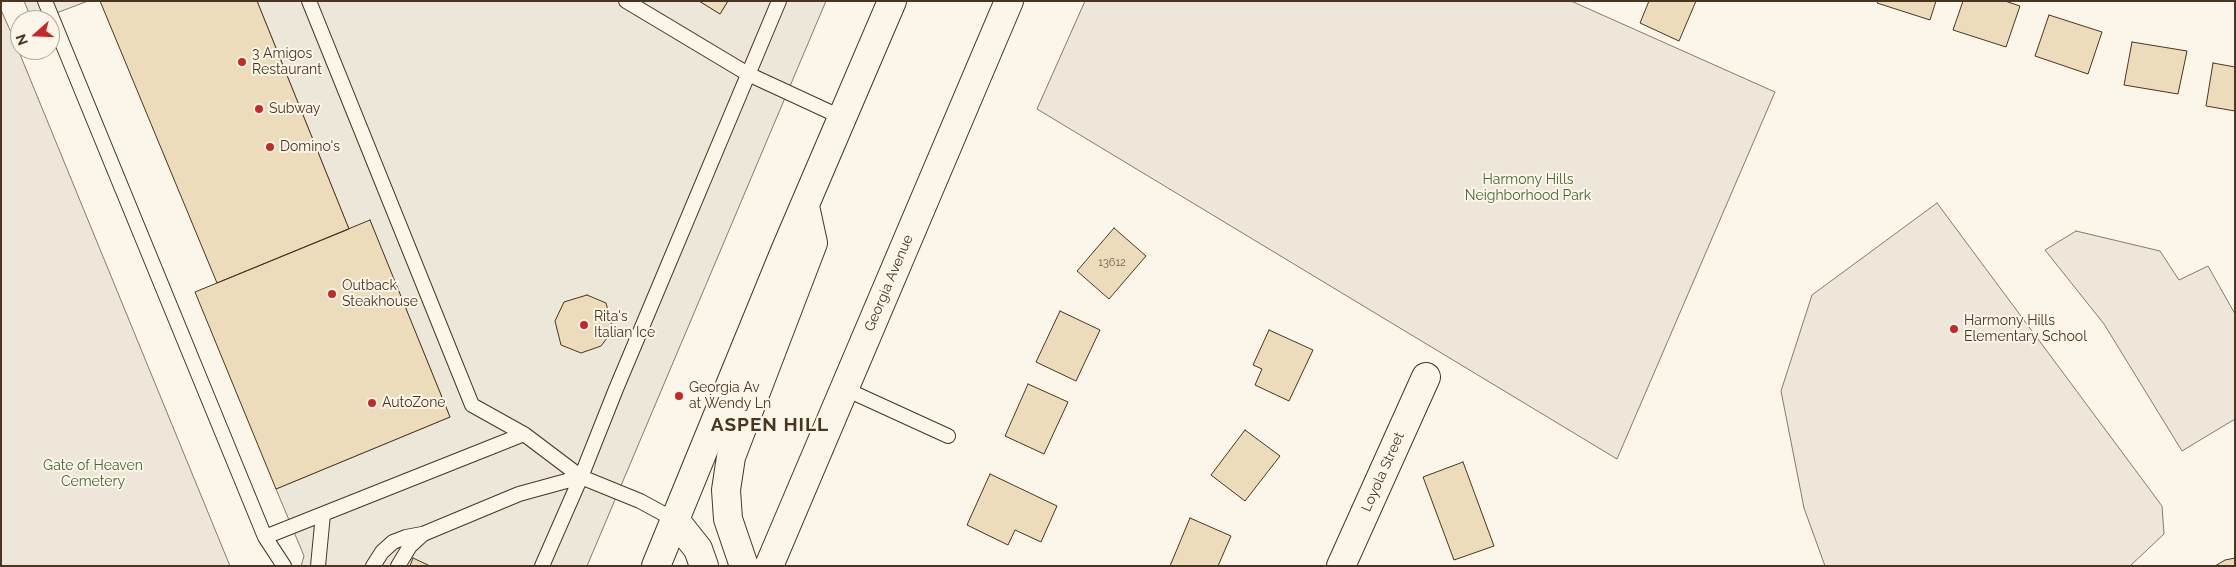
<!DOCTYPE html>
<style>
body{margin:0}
#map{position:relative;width:2236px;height:567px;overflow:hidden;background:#fbf6e9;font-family:Raleway,sans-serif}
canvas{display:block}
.frame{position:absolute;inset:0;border:2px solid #4a3520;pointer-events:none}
.north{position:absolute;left:10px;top:10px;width:50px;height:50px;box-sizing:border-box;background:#fbf6e9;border:1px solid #b4a999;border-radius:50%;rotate:250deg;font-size:14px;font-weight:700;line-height:20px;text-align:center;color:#4a3520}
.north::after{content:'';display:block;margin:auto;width:18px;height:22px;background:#c62828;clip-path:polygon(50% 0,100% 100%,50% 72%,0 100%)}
</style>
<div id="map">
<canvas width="2236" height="567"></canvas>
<div class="frame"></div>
<div class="north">N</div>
</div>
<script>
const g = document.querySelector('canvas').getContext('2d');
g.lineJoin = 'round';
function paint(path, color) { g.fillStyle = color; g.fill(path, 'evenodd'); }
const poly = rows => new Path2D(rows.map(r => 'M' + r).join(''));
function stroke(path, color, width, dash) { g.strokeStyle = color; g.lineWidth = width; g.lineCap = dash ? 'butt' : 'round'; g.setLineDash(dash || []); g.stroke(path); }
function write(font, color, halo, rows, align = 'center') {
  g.font = font + ' Raleway,sans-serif'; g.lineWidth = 4; g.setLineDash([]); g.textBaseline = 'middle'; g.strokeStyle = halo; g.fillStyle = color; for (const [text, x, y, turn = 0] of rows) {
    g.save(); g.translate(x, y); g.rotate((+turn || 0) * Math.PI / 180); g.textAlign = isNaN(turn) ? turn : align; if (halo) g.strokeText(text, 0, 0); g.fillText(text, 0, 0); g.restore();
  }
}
const green = poly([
 [1085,1,1571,1,1775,92,1617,459,1037,109,1085,1],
 [1,10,10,30,230,566,1,566,1,10],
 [1937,203,2162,506,2164,534,2130,566,1825,566,1804,508,1781,391,1812,295,1937,203],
 [2076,231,2160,251,2179,280,2208,266,2235,314,2235,419,2182,451,2104,324,2045,250,2076,231]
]);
const parking = poly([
 [24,1,88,1,38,20,32,20,24,1],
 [257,1,699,1,720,14,728,1,826,1,587,566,301,566,304,556,276,489,450,417,370,221,349,229,257,1]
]);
const building = poly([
 [100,1,257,1,349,229,217,283,100,1],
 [699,1,728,1,720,14,699,1],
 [1649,1,1696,1,1679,41,1640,23,1649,1],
 [1878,1,1936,1,1930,20,1877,3,1878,1],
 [1963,1,2005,1,2020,6,2006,47,1953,30,1963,1],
 [2049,15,2102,32,2088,74,2035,56,2049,15],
 [2132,42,2187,51,2178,94,2124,85,2132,42],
 [2213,63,2235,67,2235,111,2206,106,2213,63],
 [370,220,450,417,276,489,195,292,370,220],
 [1114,228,1146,256,1109,299,1077,271,1114,228],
 [587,295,606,303,613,330,601,346,581,353,561,345,555,321,564,302,587,295],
 [1060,311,1100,330,1076,381,1036,362,1060,311],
 [1269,330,1313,350,1289,401,1255,385,1262,369,1253,365,1269,330],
 [1028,384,1068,402,1044,454,1005,436,1028,384],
 [1245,430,1280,456,1245,501,1211,475,1245,430],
 [1463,462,1494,546,1454,560,1423,477,1463,462],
 [990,474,1057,506,1041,542,1015,530,1008,545,967,525,990,474],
 [1190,518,1231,536,1218,566,1170,566,1190,518],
 [413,558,430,566,410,566,413,558],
 [2235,558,2235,566,2215,566,2225,560,2235,558]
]);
const service = poly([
 [45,1,265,537,284,566],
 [309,1,472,405,524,434,581,477,640,501,675,520],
 [626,1,748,74,843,118],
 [843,388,948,436],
 [265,537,524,434],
 [318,566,323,514],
 [373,566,382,552,393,542,406,537,422,534],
 [398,566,410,546,423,534,519,494,581,477],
 [542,566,581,477,616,389,779,1]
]);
const minor = poly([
 [1341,566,1426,377]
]);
const primary = poly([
 [675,520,698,549,704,566],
 [656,566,785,251,892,1],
 [744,566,728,519,726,490,731,457,813,243,805,206],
 [769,566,1009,1]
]);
const markers = [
 [242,62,5,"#c62828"],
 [259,109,5,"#c62828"],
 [270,147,5,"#c62828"],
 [332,294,5,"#c62828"],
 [584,325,5,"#c62828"],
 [1954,329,5,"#c62828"],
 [679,396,5,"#c62828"],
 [372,403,5,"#c62828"]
];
const numberNames = [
 ["13612",1112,263]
];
const poiNames = [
 ["3 Amigos",252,54],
 ["Restaurant",252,70],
 ["Subway",269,109],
 ["Domino's",280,147],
 ["Outback",342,286],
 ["Steakhouse",342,302],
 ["Rita's",594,317],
 ["Italian Ice",594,333],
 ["Harmony Hills",1964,321],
 ["Elementary School",1964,337],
 ["Georgia Av",689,388],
 ["at Wendy Ln",689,404],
 ["AutoZone",382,403]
];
const parkNames = [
 ["Harmony Hills",1528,180],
 ["Neighborhood Park",1528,196],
 ["Gate of Heaven",93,466],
 ["Cemetery",93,482]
];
const streetNames = [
 ["Georgia Avenue",889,283,-67],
 ["Loyola Street",1383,472,-66]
];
const districtNames = [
 ["ASPEN HILL",770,425]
];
paint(green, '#ede6d9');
stroke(green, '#887966', 1);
paint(parking, '#ede7d9');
stroke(parking, '#887966', 1);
paint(building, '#ecdcbc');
stroke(building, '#4a3520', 1);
stroke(service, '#4a3520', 16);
stroke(minor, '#4a3520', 30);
stroke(primary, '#4a3520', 30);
stroke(service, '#fbf6e9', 14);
stroke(minor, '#fbf6e9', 28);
stroke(primary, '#fbf6e9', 28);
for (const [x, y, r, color] of markers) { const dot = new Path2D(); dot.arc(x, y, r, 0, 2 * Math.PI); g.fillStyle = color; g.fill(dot); stroke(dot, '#fbf6e9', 2); }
write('11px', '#725f47', null, numberNames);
write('14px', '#4a3520', '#fbf6e9', poiNames, 'left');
write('14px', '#436837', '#fbf6e9', parkNames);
write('14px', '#4a3520', '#fbf6e9', streetNames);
g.letterSpacing = '1px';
write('bold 19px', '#4a3520', '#fbf6e9', districtNames);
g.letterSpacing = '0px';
</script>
